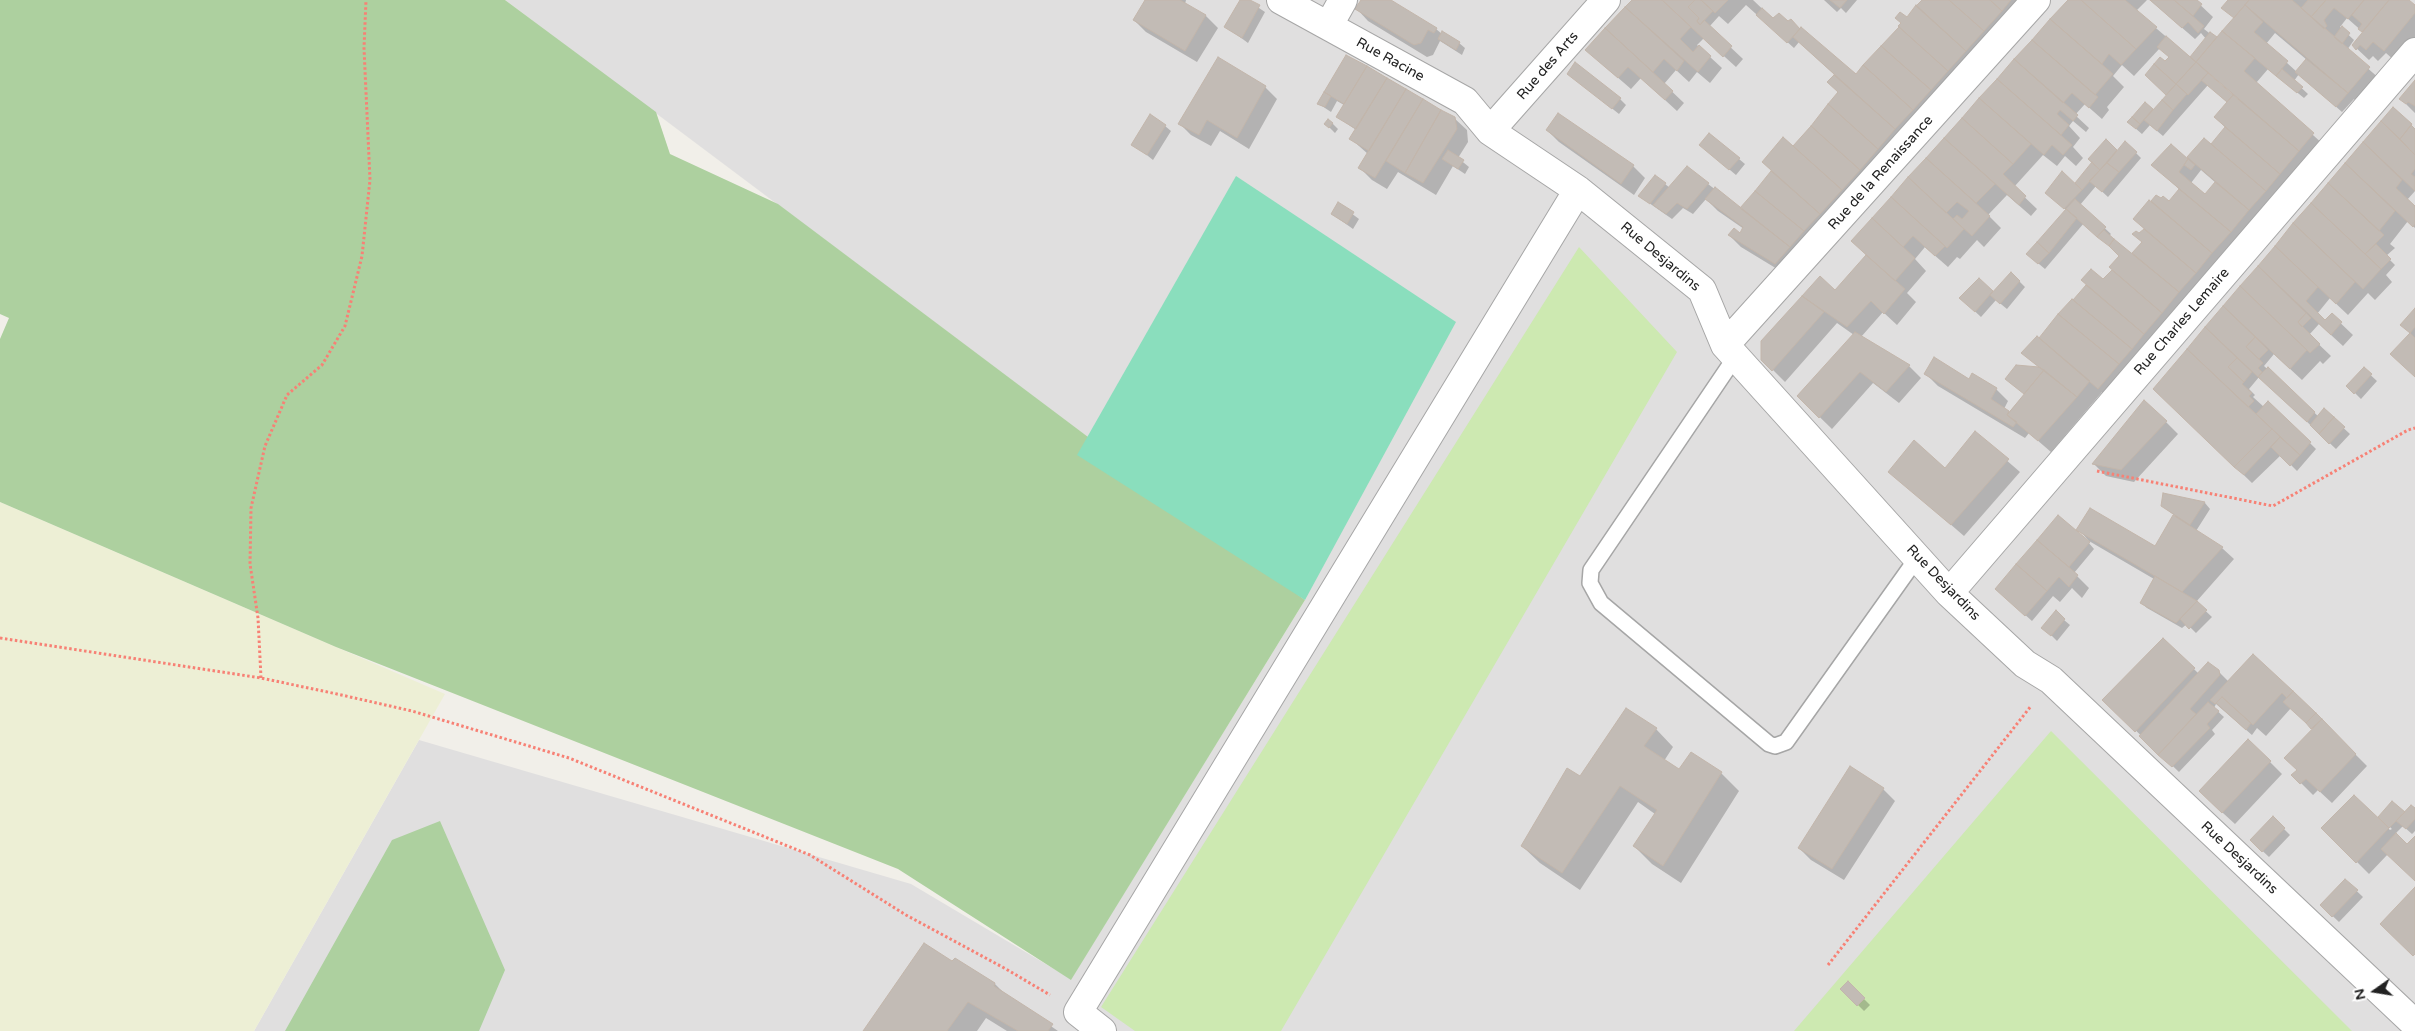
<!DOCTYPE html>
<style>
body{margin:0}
#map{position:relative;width:2415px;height:1031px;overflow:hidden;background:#f1efe9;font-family:"Varela Round",sans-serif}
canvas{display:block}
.north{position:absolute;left:2350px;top:966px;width:50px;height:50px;-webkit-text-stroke:4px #fff;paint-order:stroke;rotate:257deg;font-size:14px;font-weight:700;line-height:20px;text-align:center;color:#222}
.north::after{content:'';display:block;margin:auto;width:18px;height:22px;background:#222;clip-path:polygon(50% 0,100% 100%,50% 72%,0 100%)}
</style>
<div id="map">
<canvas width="2415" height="1031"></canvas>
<div class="north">N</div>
</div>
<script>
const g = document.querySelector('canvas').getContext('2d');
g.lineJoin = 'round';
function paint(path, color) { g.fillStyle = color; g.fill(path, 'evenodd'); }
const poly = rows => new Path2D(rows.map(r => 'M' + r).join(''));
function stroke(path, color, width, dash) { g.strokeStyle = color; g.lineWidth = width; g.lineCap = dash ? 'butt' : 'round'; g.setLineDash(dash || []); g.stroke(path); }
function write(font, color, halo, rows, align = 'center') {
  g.font = font + ' "Varela Round",sans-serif'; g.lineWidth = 4.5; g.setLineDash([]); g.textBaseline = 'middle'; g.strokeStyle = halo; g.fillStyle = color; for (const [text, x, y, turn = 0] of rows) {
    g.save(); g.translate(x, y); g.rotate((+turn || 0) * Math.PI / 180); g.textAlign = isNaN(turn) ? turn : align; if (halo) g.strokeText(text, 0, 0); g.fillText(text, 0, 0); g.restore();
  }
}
const residential = poly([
 [505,0,2415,0,2415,1031,254,1031,419,740,911,884,1071,979,1305,600]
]);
const farmland = poly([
 [0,502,445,694,254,1031,0,1031]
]);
const grass = poly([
 [1579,247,1677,352,1281,1031,1135,1031,1101,1007],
 [2051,731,2352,1031,1794,1031]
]);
const forest = poly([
 [0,0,505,0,656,112,670,154,778,204,1305,600,1071,980,898,869,336,647,0,502,0,339,9,318,0,314],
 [440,821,505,970,479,1031,285,1031,392,840]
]);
const pitch = poly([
 [1236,176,1456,322,1305,600,1077,455]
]);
const shadow = poly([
 [1146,0,1186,0,1185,4,1206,16,1218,28,1197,62,1146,32,1134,20],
 [1241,0,1247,0,1265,12,1248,43,1225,26],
 [1362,0,1389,0,1436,29,1442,34,1459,43,1465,48,1462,55,1440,41,1433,55,1427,57,1368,21,1357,9],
 [1633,0,1753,0,1774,20,1800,30,1856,76,1923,0,2033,0,1787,275,1741,247,1729,235,1740,234,1744,229,1718,211,1706,199,1693,214,1683,208,1672,219,1639,196,1665,184,1670,188,1708,184,1741,209,1772,171,1763,162,1793,147,1840,93,1829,82,1835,75,1799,42,1794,48,1746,5,1728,24,1719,16,1709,27,1743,59,1736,67,1704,38,1697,45,1722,68,1710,83,1697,72,1689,82,1676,70,1664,84,1684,103,1677,111,1641,78,1631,89,1586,50],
 [1824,0,1857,0,1846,13,1841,8,1837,12],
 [2068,0,2147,0,2136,11,2191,58,2206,39,2201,33,2195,39,2150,0,2195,0,2213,17,2204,29,2217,39,2235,18,2229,0,2407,0,2415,7,2415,39,2396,62,2386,53,2378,61,2373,56,2369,60,2353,45,2364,33,2347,18,2340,27,2354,40,2347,50,2381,80,2360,104,2354,99,2342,112,2299,74,2294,81,2308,94,2304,98,2268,69,2256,83,2325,146,2111,400,2102,392,2051,452,2029,433,2025,438,1938,386,1926,374,1970,381,1973,375,1996,389,2008,401,2004,409,2009,412,2025,394,2012,384,2040,368,2023,353,2039,340,2088,285,2103,281,2114,270,2121,256,2084,223,2045,269,2033,259,2066,210,2052,198,2075,184,2093,163,2106,141,2117,152,2136,153,2141,158,2108,197,2096,186,2080,205,2111,234,2109,236,2133,255,2143,243,2134,234,2139,235,2145,229,2135,219,2156,196,2169,203,2180,190,2153,165,2187,159,2204,139,2211,145,2226,128,2215,117,2228,103,2208,85,2163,136,2150,125,2142,134,2135,128,2145,104,2153,111,2168,95,2152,81,2170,57,2160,48,2134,76,2122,65,2113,76,2124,87,2107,107,2109,110,2102,119,2085,104,2075,115,2089,128,2086,132,2073,121,2069,126,2080,138,2073,147,2083,158,2076,166,2065,156,2057,166,2043,155,2014,187,2037,209,2031,216,2007,195,1988,215,2001,228,1984,247,1977,240,1960,259,1957,257,1948,267,1925,247,1915,259,1926,271,1907,293,1916,302,1897,325,1883,312,1861,337,1909,366,1921,378,1899,403,1873,383,1832,429,1798,396,1854,335,1837,323,1785,382,1763,360,1762,341,1820,278,1835,292,1867,255,1853,241],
 [2275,33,2307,60,2297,72,2266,44],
 [2209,72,2238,99,2237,101,2207,74],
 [2201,170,2216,183,2205,195,2191,183],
 [1346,57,1454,118,1467,130,1468,142,1458,158,1469,167,1465,174,1453,166,1436,195,1398,172,1387,189,1372,180,1360,168,1368,154,1351,139,1356,130,1338,117,1344,105,1337,101,1331,112,1319,104],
 [1575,79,1620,99,1626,105,1619,114],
 [2415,82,2415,113,2401,99],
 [1265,87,1277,99,1249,149,1220,131,1211,146,1191,135,1179,123],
 [2394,108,2415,130,2415,152,2409,147,2408,149,2415,156,2415,191,2407,200,2415,208,2415,228,2408,221,2390,244,2395,248,2386,256,2395,265,2386,275,2392,282,2375,300,2368,293,2348,315,2330,298,2317,314,2325,321,2332,315,2353,335,2343,346,2319,324,2309,335,2331,356,2323,364,2320,361,2302,380,2274,354,2264,366,2319,417,2324,410,2350,434,2336,449,2259,377,2249,389,2255,395,2253,397,2264,407,2268,402,2316,449,2297,471,2281,455,2252,483,2155,389],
 [1332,123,1338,129,1335,133,1326,124],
 [1165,126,1171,131,1153,160,1133,144],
 [1547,130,1633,166,1645,178,1634,195,1559,142],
 [1706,150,1739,159,1745,164,1736,175],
 [1339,204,1359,219,1353,229,1332,214],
 [2011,273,2025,287,2007,309,1996,300,1981,317,1967,304,1979,280,1993,293],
 [2415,310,2415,376,2392,354,2411,333,2402,324],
 [2364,369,2377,381,2361,399,2348,386],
 [2166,422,2178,434,2134,482,2106,476,2094,464],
 [1975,433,2020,472,1964,536,1890,472,1945,469],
 [2164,495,2205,503,2210,509,2196,531,2222,548,2234,559,2196,602,2212,617,2196,633,2187,624,2182,628,2147,608,2141,603,2154,579,2089,541,2078,529,2155,548,2175,516,2162,505],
 [2038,541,2088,542,2094,549,2074,573,2089,588,2082,598,2072,588,2060,602,2053,596,2032,621,2003,595,2017,565],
 [2064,620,2070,625,2057,641,2049,633],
 [2163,639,2199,674,2218,671,2228,681,2293,692,2367,766,2332,803,2318,790,2313,795,2293,775,2298,770,2314,730,2291,708,2266,736,2257,728,2252,735,2216,704,2214,708,2224,717,2212,730,2215,734,2179,772,2104,700],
 [1656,729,1673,747,1664,761,1679,771,1721,773,1739,791,1681,883,1652,864,1634,846,1655,814,1638,802,1580,890,1540,863,1522,846,1580,778],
 [2270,762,2282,774,2235,824,2212,803],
 [1883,789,1895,801,1844,880,1811,860,1799,848],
 [2354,796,2390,830,2392,829,2380,817,2405,814,2415,810,2415,831,2412,834,2403,826,2395,834,2407,846,2415,838,2415,880,2388,854,2369,874,2323,828],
 [2273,818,2290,835,2269,857,2251,840],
 [2345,880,2363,897,2339,922,2321,905],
 [955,960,995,984,1007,996,1058,1031,1007,1031,986,1018,977,1031,865,1031],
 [1848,983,1870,1005,1864,1011,1842,989]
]);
const building = poly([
 [1145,0,1180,0,1206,15,1185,51,1133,20,1145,0],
 [1240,0,1250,0,1260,5,1242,38,1224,27,1240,0],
 [1361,0,1391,0,1437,28,1434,33,1428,30,1421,43,1414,45,1355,9,1361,0],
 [1632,0,1662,0,1691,27,1680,39,1693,52,1699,45,1711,56,1698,72,1625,7,1632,0],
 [1662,0,1695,0,1688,7,1699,18,1697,21,1700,25,1704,20,1732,46,1723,57,1662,0],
 [1695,0,1701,0,1713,11,1700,25,1697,21,1699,18,1688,7,1695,0],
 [1701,0,1728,0,1715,13,1701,0],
 [1830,0,1847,0,1840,8,1830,0],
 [1922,0,1949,0,1984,31,1966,51,1916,6,1922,0],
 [1949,0,1990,0,2002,11,1984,31,1949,0],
 [1990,0,2011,0,2002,11,1990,0],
 [2068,0,2081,0,2136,49,2121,65,2109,54,2102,64,2050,19,2068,0],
 [2081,0,2125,0,2157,27,2136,49,2081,0],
 [2150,0,2174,0,2204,26,2198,33,2188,22,2182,28,2150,0],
 [2174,0,2197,0,2202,4,2193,16,2174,0],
 [2228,0,2249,0,2234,18,2221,8,2228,0],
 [2249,0,2292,0,2370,67,2348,93,2245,5,2249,0],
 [2308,0,2326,0,2311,17,2301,8,2308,0],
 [2326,0,2364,0,2348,19,2334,8,2324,20,2327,26,2324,29,2311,17,2326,0],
 [2364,0,2389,0,2362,32,2358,29,2362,24,2352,15,2364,0],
 [2389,0,2409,0,2415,5,2415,13,2384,51,2373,42,2366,50,2360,45,2356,50,2352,45,2389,0],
 [1916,5,1966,51,1948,71,1898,26,1901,23,1895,18,1900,12,1907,17,1916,5],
 [2245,5,2263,22,2254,32,2288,61,2276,76,2222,31,2245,5],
 [1625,7,1684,61,1677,71,1664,59,1653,72,1605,28,1625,7],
 [1762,8,1773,18,1779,13,1788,21,1791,19,1800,29,1787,43,1756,15,1762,8],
 [2050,19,2113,74,2095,95,2032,40,2050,19],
 [2342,26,2350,33,2342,44,2334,37,2342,26],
 [1801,27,1856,74,1863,65,1913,110,1895,129,1793,37,1801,27],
 [1899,27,1948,71,1931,90,1881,46,1899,27],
 [1605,28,1673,91,1665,100,1628,67,1618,78,1585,50,1605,28],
 [1442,31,1460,42,1456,50,1438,39,1442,31],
 [2222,31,2255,58,2244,71,2314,133,2299,151,2196,62,2222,31],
 [2210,32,2217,37,2196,62,2190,57,2210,32],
 [2166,36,2196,62,2176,84,2154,64,2160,57,2165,61,2169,57,2157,47,2166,36],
 [2032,40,2098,97,2089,108,2072,93,2063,103,2014,59,2032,40],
 [1881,46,1931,90,1913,110,1863,65,1881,46],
 [1346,55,1367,66,1344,104,1324,92,1346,55],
 [1218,57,1266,86,1237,138,1207,120,1199,135,1178,124,1218,57],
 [2014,59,2078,115,2073,121,2060,110,2057,114,2069,125,2061,135,1997,79,2014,59],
 [2306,59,2348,93,2336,107,2295,72,2306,59],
 [1575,62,1621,98,1612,109,1567,74,1575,62],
 [2196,62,2208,73,2188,95,2176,84,2196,62],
 [2154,64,2176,84,2166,95,2145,75,2154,64],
 [1367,66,1387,78,1356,129,1336,117,1367,66],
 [2282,69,2303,87,2297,93,2276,76,2282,69],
 [2208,73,2233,95,2227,102,2201,80,2208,73],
 [1834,75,1895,129,1878,149,1828,104,1838,92,1827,82,1834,75],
 [1387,78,1406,89,1369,151,1349,139,1387,78],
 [1997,79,2072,145,2063,155,2052,145,2044,155,1979,98,1997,79],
 [2415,80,2415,106,2408,102,2406,104,2399,99,2415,80],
 [2176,84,2187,94,2173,110,2162,100,2176,84],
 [1406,89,1423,99,1375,178,1358,168,1406,89],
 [1324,92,1331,96,1325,107,1317,104,1324,92],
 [2233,95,2299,151,2280,174,2214,117,2233,95],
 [1979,98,2031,144,2013,164,1962,118,1979,98],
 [1423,99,1441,110,1405,173,1386,161,1423,99],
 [2162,100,2173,110,2157,131,2144,120,2162,100],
 [2145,102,2153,109,2140,124,2132,117,2145,102],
 [1828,104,1878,149,1860,170,1811,126,1828,104],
 [2393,107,2412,124,2400,139,2381,121,2393,107],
 [1441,110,1455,117,1457,129,1423,183,1405,173,1441,110],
 [1558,113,1634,165,1621,184,1546,130,1558,113],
 [1150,114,1166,125,1147,155,1131,145,1150,114],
 [2132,117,2140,124,2136,129,2127,122,2132,117],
 [1962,118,2013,164,2003,174,2026,196,2019,205,1944,138,1962,118],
 [1328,119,1333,123,1329,128,1324,124,1328,119],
 [2381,121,2415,155,2415,169,2411,174,2415,177,2415,191,2363,142,2381,121],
 [2411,125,2415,129,2415,155,2400,139,2411,125],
 [1811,126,1860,170,1842,190,1793,146,1811,126],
 [2225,127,2280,174,2266,191,2211,144,2225,127],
 [1709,133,1740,158,1729,170,1699,145,1709,133],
 [1783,137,1842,190,1820,214,1762,162,1783,137],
 [1944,138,1995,184,1976,203,1926,158,1944,138],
 [2204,138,2266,191,2249,210,2187,157,2204,138],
 [2106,139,2117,150,2100,170,2088,159,2106,139],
 [2125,141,2137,152,2119,172,2107,163,2125,141],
 [2363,142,2402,180,2396,188,2415,206,2415,224,2413,227,2345,163,2363,142],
 [2171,144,2188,159,2179,172,2205,194,2215,182,2249,210,2231,232,2151,165,2171,144],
 [1448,150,1464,160,1458,169,1442,159,1448,150],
 [1926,158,1990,216,1972,236,1953,219,1957,215,1962,219,1969,211,1957,202,1946,213,1908,177,1926,158],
 [2188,159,2195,165,2191,170,2184,165,2188,159],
 [2092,162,2100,170,2082,190,2075,183,2092,162],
 [2107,163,2119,172,2102,192,2089,181,2107,163],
 [2345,163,2395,211,2379,231,2328,183,2345,163],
 [1687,166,1709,183,1687,209,1677,203,1666,214,1653,205,1687,166],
 [1771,171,1820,214,1804,231,1755,191,1771,171],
 [2062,171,2082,190,2064,209,2045,193,2062,171],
 [1655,175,1666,183,1650,204,1638,196,1655,175],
 [1908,177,1964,229,1947,248,1891,197,1908,177],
 [2328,183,2384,235,2365,254,2311,203,2328,183],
 [1715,187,1790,247,1775,264,1728,235,1734,228,1740,233,1743,227,1705,199,1715,187],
 [2179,189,2231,232,2212,253,2151,201,2156,195,2161,198,2163,196,2169,201,2179,189],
 [1755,191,1804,231,1790,247,1740,208,1755,191],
 [1891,197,1945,246,1935,256,1913,236,1903,247,1872,218,1891,197],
 [2075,199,2106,227,2097,237,2066,209,2075,199],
 [2149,200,2212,253,2196,273,2133,219,2149,200],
 [1338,202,1354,212,1347,224,1331,214,1338,202],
 [2311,203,2381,269,2363,289,2293,223,2311,203],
 [2066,209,2077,218,2049,253,2037,242,2066,209],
 [1872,218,1915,258,1895,281,1851,241,1872,218],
 [2293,223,2355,282,2336,304,2275,246,2293,223],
 [2144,229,2196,273,2179,292,2132,253,2142,242,2132,234,2136,231,2139,233,2144,229],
 [2104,230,2114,239,2109,246,2097,237,2104,230],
 [2114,239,2179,292,2162,313,2109,267,2119,256,2109,246,2114,239],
 [2037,242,2049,253,2038,264,2026,254,2037,242],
 [2376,244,2391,259,2381,269,2365,254,2376,244],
 [2275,246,2318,287,2306,301,2325,320,2332,313,2342,322,2331,335,2258,266,2275,246],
 [1866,255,1905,289,1884,314,1871,301,1847,327,1802,296,1820,276,1835,290,1866,255],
 [2258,266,2306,313,2298,322,2320,344,2310,353,2240,286,2258,266],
 [2091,269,2103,279,2112,270,2162,313,2144,334,2081,280,2091,269],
 [2011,272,2020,281,2000,304,1990,295,2011,272],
 [1979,278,1993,291,1975,312,1959,298,1979,278],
 [2086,285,2144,334,2132,349,2073,300,2086,285],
 [2240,286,2307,350,2290,369,2223,306,2240,286],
 [1802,296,1824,312,1772,371,1761,360,1761,341,1802,296],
 [2072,299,2132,349,2119,364,2058,314,2072,299],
 [2223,306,2255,337,2246,347,2263,363,2258,368,2262,372,2258,377,2205,327,2223,306],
 [2415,308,2415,327,2410,333,2400,325,2415,308],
 [2306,313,2311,318,2302,327,2298,322,2306,313],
 [2058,314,2119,364,2098,389,2039,338,2058,314],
 [2205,327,2237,358,2228,367,2244,382,2242,384,2252,393,2249,396,2254,401,2248,407,2187,349,2205,327],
 [1855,332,1910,365,1886,392,1860,372,1819,418,1797,396,1855,332],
 [2410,333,2415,338,2415,377,2390,354,2410,333],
 [2037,336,2090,381,2077,397,2021,353,2037,336],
 [2255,337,2268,350,2259,359,2246,347,2255,337],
 [2187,349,2272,429,2234,467,2153,389,2187,349],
 [1934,357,1969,379,1972,373,1997,388,1991,399,2009,411,2007,415,2017,422,2013,427,1924,374,1934,357],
 [2237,358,2252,372,2244,382,2228,367,2237,358],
 [2016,365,2039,367,2044,370,2024,394,2005,379,2016,365],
 [2268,367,2315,412,2307,422,2258,377,2268,367],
 [2364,367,2372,374,2354,394,2346,386,2364,367],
 [2044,370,2077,397,2038,441,2007,415,2044,370],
 [2144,400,2167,421,2121,470,2092,464,2144,400],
 [2268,401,2311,442,2300,455,2256,414,2268,401],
 [2324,408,2334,417,2319,434,2310,425,2324,408],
 [2334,417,2345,427,2329,444,2319,434,2334,417],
 [2272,429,2280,437,2244,475,2234,467,2272,429],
 [1975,431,2009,459,1951,525,1888,472,1914,440,1945,468,1975,431],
 [2280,437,2300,455,2290,466,2271,447,2280,437],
 [2163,493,2205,502,2190,525,2161,506,2163,493],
 [2090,508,2155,546,2173,515,2223,547,2182,592,2076,530,2090,508],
 [2058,515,2090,542,2069,567,2037,540,2058,515],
 [2037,540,2078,575,2069,587,2059,577,2047,591,2016,564,2037,540],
 [2016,564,2047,591,2025,616,1995,589,2016,564],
 [2155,576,2197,601,2176,623,2140,603,2155,576],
 [2197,601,2207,610,2189,629,2180,619,2197,601],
 [2056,610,2065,619,2051,636,2041,628,2056,610],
 [2163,638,2195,668,2135,732,2102,700,2163,638],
 [2253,654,2293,691,2287,698,2282,693,2253,725,2222,697,2215,704,2210,700,2253,654],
 [2208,662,2219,670,2220,675,2190,709,2196,714,2158,755,2139,736,2208,662],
 [2293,691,2316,713,2306,723,2283,702,2293,691],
 [2222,697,2251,723,2246,730,2216,703,2222,697],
 [2208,702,2219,711,2207,724,2210,728,2172,767,2158,755,2208,702],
 [1626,708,1657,728,1644,746,1679,769,1691,752,1722,772,1663,866,1633,846,1657,810,1620,786,1562,873,1521,846,1567,768,1580,776,1626,708],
 [2316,713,2322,719,2311,729,2306,723,2316,713],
 [2322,719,2356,754,2320,792,2306,779,2300,784,2291,775,2297,770,2284,758,2322,719],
 [2248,739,2271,761,2222,813,2199,791,2248,739],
 [1850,766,1884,788,1832,869,1798,848,1850,766],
 [2354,795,2389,828,2356,863,2321,828,2354,795],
 [2392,801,2405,812,2389,828,2378,817,2392,801],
 [2411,805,2415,808,2415,819,2406,829,2396,821,2411,805],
 [2273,816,2285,828,2262,852,2250,840,2273,816],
 [2396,833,2407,844,2415,836,2415,881,2381,849,2396,833],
 [2345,879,2358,890,2332,917,2320,905,2345,879],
 [2415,887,2415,954,2413,956,2380,924,2415,887],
 [924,943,952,961,955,958,995,983,994,986,1053,1024,1048,1031,1018,1031,968,1002,947,1031,863,1031,924,943],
 [1848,981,1865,998,1857,1006,1840,989,1848,981]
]);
const path = poly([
 [2097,471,2273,506,2408,430,2415,428],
 [0,638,261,678,337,694,412,711,569,758,810,855,906,915,1006,969,1050,995],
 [261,678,258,618,250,564,251,508,265,446,287,395,322,365,345,326,362,256,370,180,364,48,366,0],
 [1828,965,2031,706]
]);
const lane = poly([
 [1736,356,1591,570,1590,583,1601,603,1769,744,1775,746,1786,742,1917,558]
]);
const street = poly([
 [1281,0,1465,101,1490,131,1578,190,1702,290,1725,345,1949,593,2025,664,2051,680,2415,1024],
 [1329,25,1343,0],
 [1490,131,1606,0],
 [1725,345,2036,0],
 [1949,593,2415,52],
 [1102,1031,1078,1012,1578,190]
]);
const streetNames = [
 ["Rue Racine",1390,60,29],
 ["Rue des Arts",1548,66,-49],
 ["Rue de la Renaissance",1881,173,-48],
 ["Rue Desjardins",1660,257,40],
 ["Rue Charles Lemaire",2182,322,-49],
 ["Rue Desjardins",1943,583,46],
 ["Rue Desjardins",2239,858,43]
];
paint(residential, '#e0dfdf');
paint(farmland, '#edefd5');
paint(grass, '#cde9b1');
paint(forest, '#add09f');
paint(pitch, '#8adebd');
paint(shadow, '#0003');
paint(building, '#c2bbb5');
stroke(building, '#c3b6ab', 1);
stroke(lane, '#a6a6a6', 18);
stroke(street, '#a6a6a6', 30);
stroke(path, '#f78175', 3, [2.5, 2.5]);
stroke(lane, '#fff', 15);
stroke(street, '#fff', 28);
write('14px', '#222', '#fff', streetNames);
</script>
